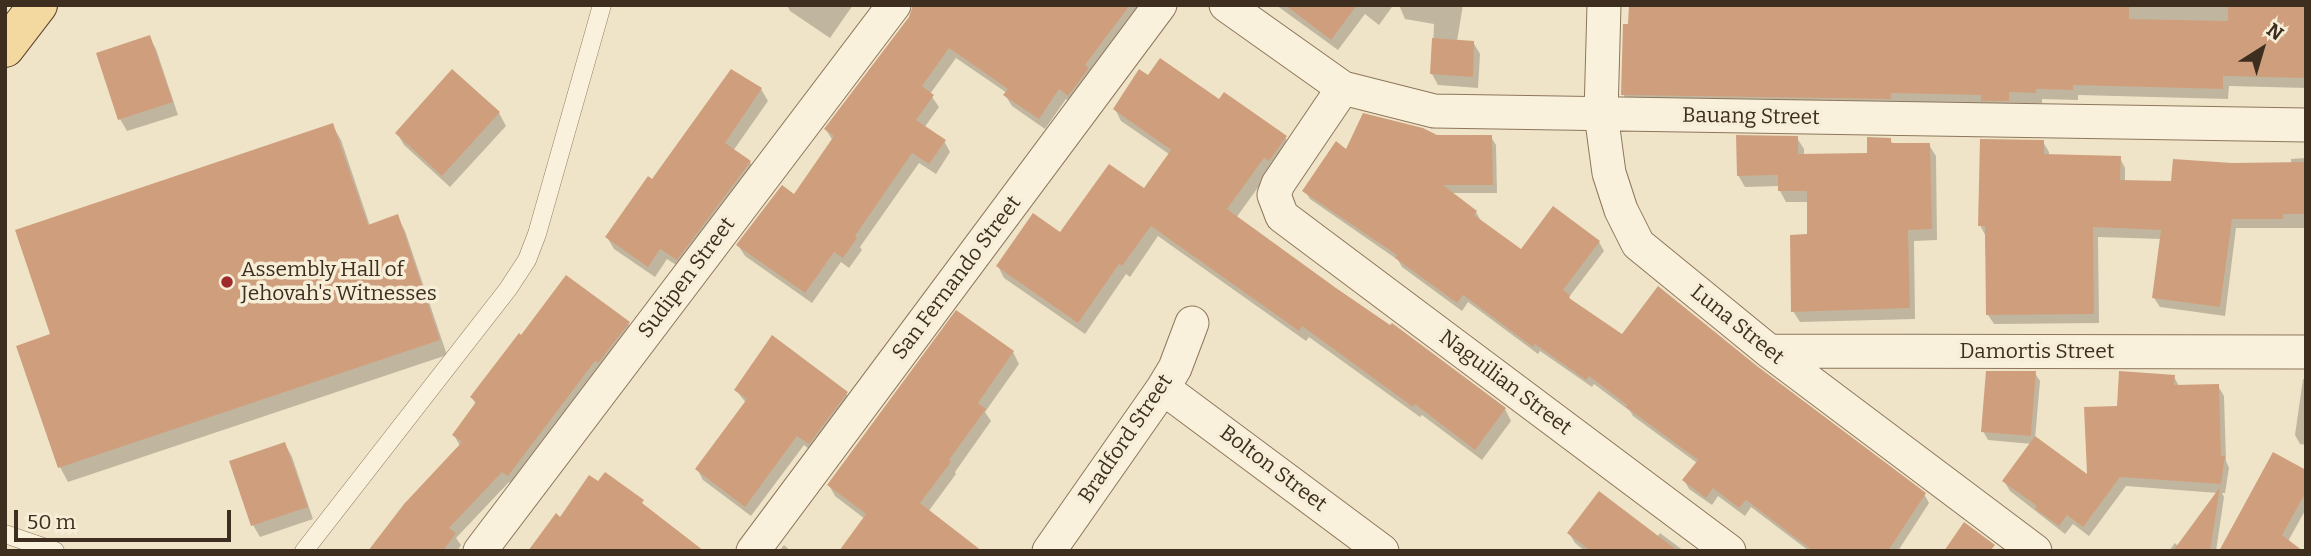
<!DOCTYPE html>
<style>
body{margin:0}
#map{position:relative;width:2311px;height:556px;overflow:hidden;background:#f0e4c8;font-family:Bitter,serif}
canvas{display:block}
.frame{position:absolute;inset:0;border:7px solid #3d2e20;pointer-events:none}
.north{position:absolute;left:2227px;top:14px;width:70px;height:70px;-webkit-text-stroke:5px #f7eed8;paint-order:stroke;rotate:37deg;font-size:19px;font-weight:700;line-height:28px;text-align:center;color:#3d2e20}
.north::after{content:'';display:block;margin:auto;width:24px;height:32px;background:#3d2e20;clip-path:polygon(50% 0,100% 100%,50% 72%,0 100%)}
.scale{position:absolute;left:14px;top:510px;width:217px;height:32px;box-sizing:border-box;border:4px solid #3d2e20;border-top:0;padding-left:9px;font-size:21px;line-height:24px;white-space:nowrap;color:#3d2e20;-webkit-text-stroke:5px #f7eed8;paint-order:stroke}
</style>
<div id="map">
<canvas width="2311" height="556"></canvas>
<div class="frame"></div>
<div class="north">N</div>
<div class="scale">50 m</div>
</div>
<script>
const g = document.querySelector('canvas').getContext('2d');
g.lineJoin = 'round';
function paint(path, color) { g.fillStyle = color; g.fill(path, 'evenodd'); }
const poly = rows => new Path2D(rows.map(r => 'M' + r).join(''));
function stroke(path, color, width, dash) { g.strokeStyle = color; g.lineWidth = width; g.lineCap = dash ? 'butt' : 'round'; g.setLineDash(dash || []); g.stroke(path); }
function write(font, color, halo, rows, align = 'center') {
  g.font = font + ' Bitter,serif'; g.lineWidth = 7; g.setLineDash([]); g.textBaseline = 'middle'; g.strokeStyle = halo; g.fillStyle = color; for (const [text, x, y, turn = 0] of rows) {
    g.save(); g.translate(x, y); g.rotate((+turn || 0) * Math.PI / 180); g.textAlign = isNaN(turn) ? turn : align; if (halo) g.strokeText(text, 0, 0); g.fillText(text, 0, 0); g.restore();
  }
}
const shadow = poly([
 [787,5,853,5,830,38,790,11],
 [914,5,1143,5,1075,105,1066,99,1045,129,1012,106,1005,95,1007,93,956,58,930,94,939,107,924,128,944,141,950,152,936,174,919,163,860,247,862,250,849,268,841,262,812,303,745,256,738,245,795,196,833,141,826,130,911,17],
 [1276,5,1391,5,1392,7,1379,25,1365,14,1338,50],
 [1399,5,1463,5,1457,41,1473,42,1480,54,1478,88,1438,85,1432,74,1434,24,1405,19],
 [1630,5,2306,5,2306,88,2229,86,2228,99,2078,95,2078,100,2042,99,2042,103,2014,103,2014,111,1629,105,1623,94],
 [149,37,156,49,178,115,127,131,120,119],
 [1148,78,1219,102,1285,137,1292,149,1272,168,1236,218,1505,409,1511,421,1482,460,1422,415,1420,417,1309,337,1306,341,1158,236,1130,277,1126,274,1085,334,1004,278,998,266,1144,190,1169,154,1121,121,1115,109],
 [761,89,768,101,733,151,750,162,757,174,684,270,667,259,655,277,614,249,607,237],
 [499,113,506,126,450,187,404,145,397,133],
 [332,125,341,140,370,226,397,216,405,231,447,355,68,482,60,467],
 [1437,137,1491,137,1496,145,1497,193,1451,193,1476,212,1481,221,1521,252,1599,242,1604,251,1569,297,1572,302,1622,336,1756,368,1924,494,1929,503,1898,551,1809,551,1751,507,1745,516,1718,496,1712,505,1689,489,1684,480,1697,463,1633,416,1630,411,1594,384,1592,387,1540,351,1538,354,1468,302,1462,311,1402,267,1398,260,1310,199,1305,191,1347,151],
 [1797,138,1804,149,1804,156,1869,155,1890,139,1893,145,1929,145,1936,156,1937,240,1914,241,1915,319,1800,322,1793,311,1809,236,1809,202,1786,202,1780,191,1780,186,1745,187,1738,175],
 [2043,142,2049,152,2049,156,2120,158,2125,168,2125,181,2172,183,2232,165,2291,164,2291,159,2306,158,2306,228,2236,228,2225,316,2160,307,2154,298,2161,239,2098,237,2099,323,1994,324,1988,315,1985,235,1980,225],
 [628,323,635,334,515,486,509,482,456,538,461,545,457,551,370,551,460,446,454,435,476,405,472,397],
 [1013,352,1019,364,985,412,991,421,955,472,956,474,928,512,865,519,835,496,829,485],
 [2035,373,2040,381,2035,439,2089,477,2119,408,2174,377,2179,386,2218,386,2224,396,2226,461,2229,468,2225,493,2222,493,2224,497,2216,551,2169,551,2175,543,2178,546,2218,493,2126,486,2089,536,2073,524,2065,534,2010,491,2004,481,2032,444,1988,440,1983,431],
 [2303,379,2306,380,2306,445,2300,444,2295,435],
 [736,390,846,393,852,403,815,454,804,445,751,516,703,480,697,469,746,403],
 [285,444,292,457,313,519,260,537,253,525],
 [2306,472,2306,509,2287,543,2221,551],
 [1569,533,1657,537,1660,533,1684,551,1585,551,1575,543],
 [784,545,791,551,779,551]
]);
const building = poly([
 [913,5,1130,5,1085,65,1089,68,1068,96,1059,89,1039,119,1003,95,1008,89,949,48,922,86,934,95,916,120,946,140,929,164,912,153,855,236,857,238,843,258,834,252,805,293,736,245,782,185,794,194,834,136,824,129,909,17],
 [1285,5,1357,5,1331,40],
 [1629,5,2129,5,2129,19,2228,21,2228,5,2306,5,2306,78,2223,76,2223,89,2073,85,2073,90,2036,89,2036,93,2009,92,2009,101,1981,101,1981,95,1891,93,1891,99,1621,95,1623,24,1628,24],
 [150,35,173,102,118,120,96,53],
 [1432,38,1474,41,1473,77,1430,74],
 [1160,58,1219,99,1224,92,1287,136,1269,161,1264,158,1227,209,1336,288,1390,325,1392,323,1506,408,1475,450,1415,404,1413,407,1302,326,1299,331,1151,226,1122,266,1119,264,1078,323,996,266,1033,213,1060,232,1109,164,1144,188,1171,150,1113,109,1139,69,1148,75],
 [452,69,500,112,442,176,395,133],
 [731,69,762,88,725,143,751,161,677,260,660,249,648,267,605,237,648,176,652,179],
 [1363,113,1423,128,1437,135,1492,135,1493,185,1443,185,1477,211,1474,215,1521,249,1553,206,1600,241,1563,290,1570,295,1569,298,1622,334,1658,286,1757,366,1926,493,1888,551,1813,551,1746,500,1739,508,1713,488,1706,498,1682,480,1698,460,1626,407,1627,405,1589,376,1586,380,1535,344,1533,347,1463,295,1457,303,1395,258,1397,255,1302,191,1336,141,1346,149],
 [333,123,368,225,398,214,440,340,58,468,16,346,50,334,15,230],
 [1736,135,1798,136,1798,154,1867,153,1867,137,1891,138,1891,143,1930,143,1932,229,1908,230,1910,308,1791,312,1790,235,1807,234,1807,191,1778,191,1778,175,1737,176],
 [1980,139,2044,140,2044,154,2121,156,2120,180,2171,181,2173,159,2232,163,2306,162,2306,214,2283,214,2283,219,2232,219,2220,307,2152,298,2161,230,2093,227,2094,314,1986,315,1985,226,1978,226],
 [566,275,630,322,598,363,595,361,508,476,502,472,449,528,456,533,443,551,368,551,404,504,462,442,452,435,476,402,470,397,519,333,521,335],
 [956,310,1014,351,978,403,986,409,949,460,951,462,920,503,982,551,839,551,866,514,827,485],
 [772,335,848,392,809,444,797,436,745,507,695,469,747,399,734,390],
 [1986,371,2036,371,2031,436,1981,432],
 [2119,371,2175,375,2174,385,2219,384,2221,456,2225,456,2221,484,2120,477,2083,527,2067,515,2059,526,2035,509,2037,506,2002,481,2035,436,2087,474,2084,407,2117,406],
 [285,442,308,507,251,526,229,461],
 [2273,452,2306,470,2306,492,2282,535,2303,551,2219,551],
 [605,472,644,500,642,503,704,551,528,551,556,513,560,517,589,475,598,481],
 [2220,487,2210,551,2173,551],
 [1599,491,1678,551,1591,551,1567,533],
 [1964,522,1995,545,1990,551,1944,551]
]);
const service = poly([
 [5,534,55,551],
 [304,551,508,289,527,260,537,234,602,5]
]);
const minor = poly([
 [1226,5,1343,88,1434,111,2306,125],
 [1604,5,1601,114,1609,173,1621,210,1638,244,1769,351,2035,551],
 [1343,88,1278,184,1274,195,1282,216,1729,551],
 [1769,351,2306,352],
 [1163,388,1382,551],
 [480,551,894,5],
 [753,551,1160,5],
 [1049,551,1163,388,1175,368,1192,323]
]);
const primary = poly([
 [5,48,38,5]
]);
const markers = [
 [227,282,7,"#9e2a2b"]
];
const streetNames = [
 ["Bauang Street",1751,117,1],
 ["Sudipen Street",687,278,-53],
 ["San Fernando Street",957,278,-53],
 ["Luna Street",1737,325,39],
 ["Damortis Street",2037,352],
 ["Naguilian Street",1505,383,37],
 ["Bradford Street",1126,439,-56],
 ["Bolton Street",1273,469,37]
];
const poiNames = [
 ["Assembly Hall of",241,270],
 ["Jehovah's Witnesses",241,294]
];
paint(shadow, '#0003');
paint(building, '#cf9f7d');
stroke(service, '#8d765c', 19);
stroke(minor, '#8d765c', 35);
stroke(primary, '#5b4430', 40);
stroke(service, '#faf1dc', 18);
stroke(minor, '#faf1dc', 33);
stroke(primary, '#f3d9a0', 38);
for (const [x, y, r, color] of markers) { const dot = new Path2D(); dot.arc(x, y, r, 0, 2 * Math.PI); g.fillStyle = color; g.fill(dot); stroke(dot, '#f7eed8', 2.5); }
write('21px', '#3d2e20', '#f7eed8', streetNames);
write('21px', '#3d2e20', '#f7eed8', poiNames, 'left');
</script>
